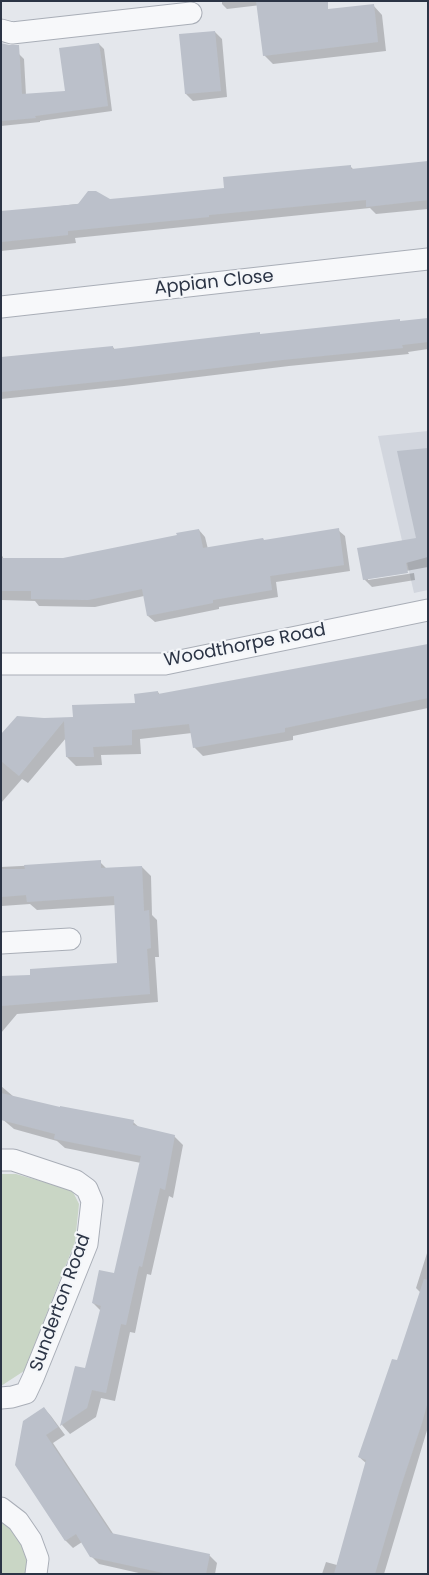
<!DOCTYPE html>
<style>
body{margin:0}
#map{position:relative;width:429px;height:1575px;overflow:hidden;background:#e4e7ec;font-family:Poppins,sans-serif}
canvas{display:block}
.frame{position:absolute;inset:0;border:2px solid #2b3445;pointer-events:none}
</style>
<div id="map">
<canvas width="429" height="1575"></canvas>
<div class="frame"></div>
</div>
<script>
const g = document.querySelector('canvas').getContext('2d');
g.lineJoin = 'round';
function paint(path, color) { g.fillStyle = color; g.fill(path, 'evenodd'); }
const poly = rows => new Path2D(rows.map(r => 'M' + r).join(''));
function stroke(path, color, width, dash) { g.strokeStyle = color; g.lineWidth = width; g.lineCap = dash ? 'butt' : 'round'; g.setLineDash(dash || []); g.stroke(path); }
function write(font, color, halo, rows, align = 'center') {
  g.font = font + ' Poppins,sans-serif'; g.lineWidth = 4.5; g.setLineDash([]); g.textBaseline = 'middle'; g.strokeStyle = halo; g.fillStyle = color; for (const [text, x, y, turn = 0] of rows) {
    g.save(); g.translate(x, y); g.rotate((+turn || 0) * Math.PI / 180); g.textAlign = isNaN(turn) ? turn : align; if (halo) g.strokeText(text, 0, 0); g.fillText(text, 0, 0); g.restore();
  }
}
const built = poly([
 [428,431,428,590,414,593,378,436]
]);
const green = poly([
 [1,1174,16,1174,72,1190,79,1204,75,1242,24,1371,1,1386],
 [1,1522,24,1540,30,1564,28,1574,1,1574]
]);
const shadow = poly([
 [222,1,260,1,261,5,227,9,222,4],
 [373,5,382,15,386,51,273,64,264,55],
 [215,32,222,39,227,97,193,101,186,94,180,35],
 [99,44,104,49,112,111,40,121,40,122,1,126,1,55,19,54,24,59,26,95,66,92],
 [428,162,428,209,376,214,370,208,75,238,76,243,1,251,1,213,110,200,226,189,351,167,354,170],
 [428,319,428,349,408,352,409,354,289,366,124,386,1,399,1,359,113,347,115,350,259,333,261,335],
 [428,449,428,567,368,578,368,580,414,573,415,580,372,587,364,579,417,539],
 [199,530,205,537,208,549,338,530,345,536,350,571,276,582,278,597,219,607,219,609,155,622,148,616,144,596,95,607,39,606,35,601,1,600,1,555,3,557,3,559,63,559,178,536],
 [428,646,428,708,293,736,293,740,203,756,194,747,192,733,140,739,141,754,101,755,102,765,76,766,67,757,66,738,28,783,22,779,1,803,1,737,44,719,74,718,137,704,158,692,160,695],
 [100,862,107,869,142,867,151,876,152,915,157,920,159,957,155,957,158,1002,17,1014,1,1033,1,977,31,977,118,964,116,905,37,910,30,904,2,906,1,867],
 [1,1086,14,1097,61,1109,133,1122,140,1128,174,1136,183,1145,173,1198,169,1196,151,1275,147,1274,135,1333,130,1332,115,1401,101,1398,96,1417,70,1434,62,1425,76,1368,86,1370,101,1311,93,1303,115,1275,141,1163,65,1148,57,1141,14,1129,1,1118],
 [428,1250,428,1427,384,1574,322,1574,326,1562,337,1565,367,1464,359,1457,397,1362,421,1293,416,1288],
 [44,1408,51,1416,65,1435,53,1443,114,1535,209,1555,217,1563,215,1574,143,1574,99,1564,91,1556,82,1542,73,1548,65,1540,16,1465]
]);
const building = poly([
 [256,1,328,1,328,9,374,4,378,42,263,56],
 [215,31,221,91,185,94,179,34],
 [1,43,9,45,19,45,22,94,65,91,59,48,99,43,108,106,35,116,36,118,1,121],
 [428,161,428,200,366,207,366,200,209,215,209,217,68,231,68,235,1,242,1,211,78,204,88,191,96,191,110,199,143,196,224,188,223,177,351,165,351,169],
 [428,318,428,342,402,345,403,348,282,360,116,380,1,392,1,357,113,346,113,349,260,332,260,334,400,319,400,321],
 [428,448,428,557,406,563,408,573,363,580,357,548,416,538,397,451],
 [339,528,344,565,270,576,272,590,213,600,213,603,147,616,142,589,88,600,31,599,31,591,2,591,2,558,63,558,177,535,176,533,199,529,203,548,263,538,264,540],
 [428,644,428,698,285,728,285,732,193,748,189,724,132,730,132,745,93,747,94,757,66,757,64,721,19,776,1,761,1,734,17,716,44,718,73,717,72,705,135,703,134,694,158,691,158,694],
 [101,860,101,868,142,866,144,911,149,910,151,948,147,949,150,994,1,1006,1,976,30,975,30,969,117,963,114,896,27,902,26,895,1,897,1,869,25,869,24,865],
 [1,1093,60,1107,60,1106,134,1120,133,1125,175,1135,165,1190,160,1188,142,1267,139,1266,126,1325,121,1324,106,1393,92,1390,87,1408,60,1426,75,1366,85,1368,101,1306,92,1303,99,1270,114,1273,141,1156,54,1139,55,1134,1,1120],
 [424,1279,428,1280,428,1401,422,1423,399,1492,375,1574,334,1574,366,1460,358,1457,392,1359,397,1360],
 [44,1407,58,1427,46,1435,111,1533,210,1554,206,1574,168,1574,90,1557,76,1534,65,1541,15,1465,23,1421]
]);
const street = poly([
 [1,30,12,33,191,13],
 [1,307,428,259],
 [1,664,165,664,428,610],
 [1,943,70,939],
 [1,1160,13,1160,76,1181,87,1189,92,1201,87,1244,33,1378,26,1393,12,1397,1,1398],
 [1,1508,18,1521,31,1540,38,1559,36,1574]
]);
const streetNames = [
 ["Appian Close",214,283,-6],
 ["Woodthorpe Road",245,646,-11],
 ["Sunderton Road",61,1303,-70]
];
paint(built, '#d2d6de');
paint(green, '#c9d6c5');
paint(shadow, '#0003');
paint(building, '#bbc0ca');
stroke(street, '#a9aeb7', 23);
stroke(street, '#f7f8fa', 21);
write('18px', '#2b3445', '#f4f6f9', streetNames);
</script>
